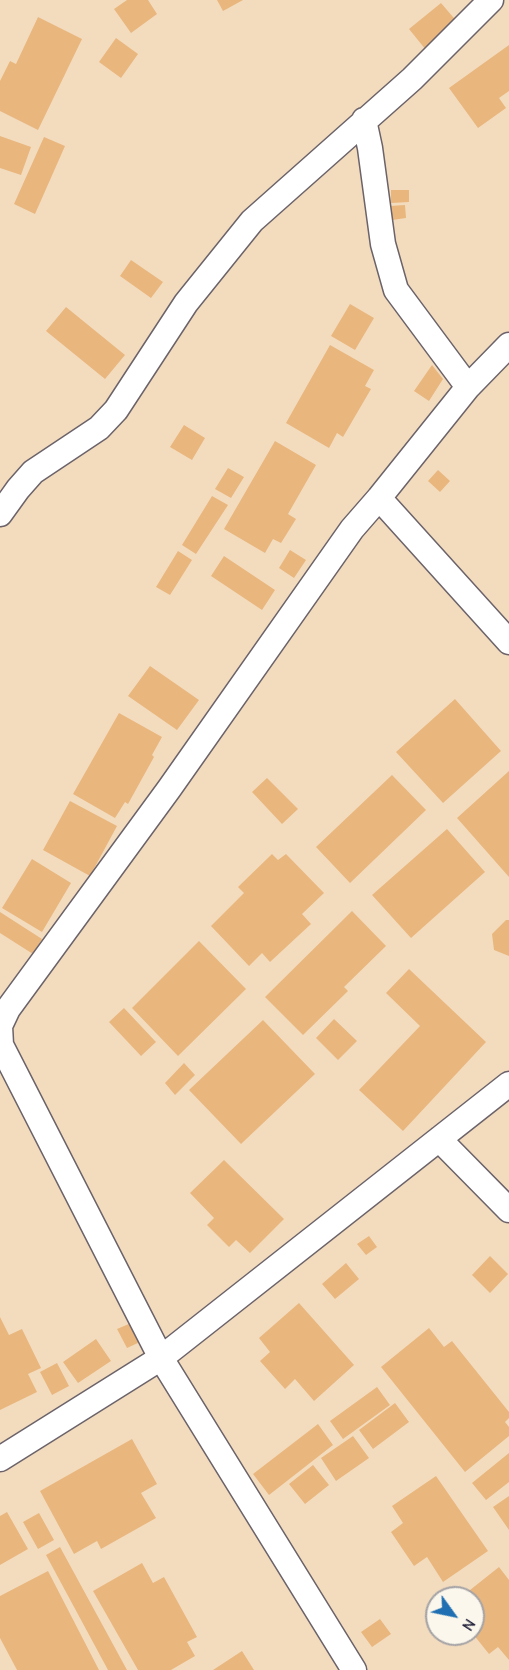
<!DOCTYPE html>
<style>
body{margin:0}
#map{position:relative;width:509px;height:1670px;overflow:hidden;background:#f3dcbe;font-family:"Comic Neue",sans-serif}
canvas{display:block}
.north{position:absolute;left:425px;top:1586px;width:60px;height:60px;box-sizing:border-box;background:#fbf7ec;border:2px solid #a4a2a5;border-radius:50%;rotate:123deg;font-size:16px;font-weight:700;line-height:24px;text-align:center;color:#22223b}
.north::after{content:'';display:block;margin:auto;width:21px;height:27px;background:#1f6fb2;clip-path:polygon(50% 0,100% 100%,50% 72%,0 100%)}
</style>
<div id="map">
<canvas width="509" height="1670"></canvas>
<div class="north">N</div>
</div>
<script>
const g = document.querySelector('canvas').getContext('2d');
g.lineJoin = 'round';
function paint(path, color) { g.fillStyle = color; g.fill(path, 'evenodd'); }
const poly = rows => new Path2D(rows.map(r => 'M' + r).join(''));
function stroke(path, color, width, dash) { g.strokeStyle = color; g.lineWidth = width; g.lineCap = dash ? 'butt' : 'round'; g.setLineDash(dash || []); g.stroke(path); }
const building = poly([
 [127,0,148,0,157,14,131,33,114,9],
 [217,0,243,0,223,11],
 [441,3,459,24,426,50,409,29],
 [38,17,82,39,38,130,0,111,0,81,10,61,16,64],
 [116,38,138,54,121,78,99,62],
 [509,45,509,91,499,98,506,108,478,128,449,88],
 [0,136,31,147,21,175,0,168],
 [44,137,65,146,35,214,14,204],
 [391,190,409,190,409,202,391,203],
 [405,205,406,218,392,220,390,206],
 [131,260,163,282,151,298,120,276],
 [350,304,374,318,355,350,331,336],
 [66,307,125,355,105,379,46,331],
 [330,345,374,370,365,386,371,389,343,437,337,433,329,448,286,423],
 [432,365,443,379,429,401,414,391],
 [184,425,205,438,192,460,170,447],
 [275,441,316,465,288,514,296,519,281,543,273,539,265,553,224,529],
 [228,468,244,477,231,498,215,489],
 [438,470,450,481,440,492,428,481],
 [212,496,228,505,196,554,182,545],
 [290,550,306,560,294,578,279,568],
 [178,551,192,560,170,595,156,587],
 [224,556,275,590,262,610,211,576],
 [150,666,199,700,177,730,128,696],
 [455,699,501,751,443,803,396,752],
 [119,713,162,737,152,755,154,757,128,804,125,802,115,818,73,794],
 [509,771,509,877,457,818],
 [392,775,426,810,350,883,316,847],
 [267,778,298,809,282,824,252,792],
 [70,801,117,826,90,876,43,850],
 [447,829,485,872,411,938,372,895],
 [272,854,278,860,286,854,324,893,302,914,311,924,270,962,262,953,249,966,211,926,244,893,238,887],
 [32,859,71,883,42,932,2,908],
 [352,911,386,946,344,987,348,991,303,1035,265,997],
 [0,912,42,939,33,954,0,933],
 [506,920,509,920,509,956,494,950,492,934],
 [199,941,246,989,178,1056,132,1008],
 [409,969,486,1042,403,1131,359,1090,420,1026,386,993],
 [124,1008,156,1042,141,1056,109,1022],
 [334,1019,357,1041,338,1060,316,1038],
 [263,1020,315,1074,241,1144,189,1090],
 [184,1063,195,1075,175,1095,165,1083],
 [224,1160,284,1219,250,1253,236,1240,229,1247,207,1225,214,1218,190,1193],
 [369,1236,377,1247,366,1255,357,1244],
 [490,1256,508,1274,490,1293,472,1275],
 [346,1263,359,1279,335,1299,322,1284],
 [299,1303,354,1365,314,1401,295,1379,285,1389,260,1361,270,1352,259,1338],
 [0,1317,9,1335,22,1329,41,1368,28,1374,37,1392,0,1410],
 [131,1323,140,1342,127,1348,117,1329],
 [429,1328,444,1347,452,1341,509,1412,509,1418,505,1422,509,1427,509,1436,465,1472,381,1367],
 [96,1339,111,1361,78,1383,63,1362],
 [57,1363,69,1386,52,1395,40,1372],
 [377,1387,390,1405,343,1439,330,1421],
 [395,1403,409,1422,373,1449,359,1430],
 [318,1424,333,1445,269,1495,253,1474],
 [353,1436,369,1458,336,1481,321,1458],
 [132,1439,157,1484,141,1493,156,1518,101,1549,97,1541,74,1554,40,1491],
 [509,1453,509,1482,486,1500,472,1483],
 [313,1465,329,1485,305,1504,289,1484],
 [436,1476,488,1551,443,1582,427,1557,414,1566,391,1532,403,1523,392,1506],
 [509,1496,509,1530,493,1507],
 [7,1512,28,1549,0,1565,0,1516],
 [39,1513,54,1540,38,1549,23,1522],
 [60,1547,127,1670,108,1670,46,1555],
 [142,1563,153,1583,164,1577,197,1637,187,1642,195,1656,171,1670,138,1670,93,1591],
 [499,1567,509,1580,509,1660,498,1647,489,1654,473,1634,473,1628,479,1623,473,1615,473,1598,460,1598],
 [48,1571,99,1670,17,1670,0,1638,0,1596],
 [380,1619,391,1634,372,1647,361,1632],
 [242,1651,254,1670,213,1670]
]);
const minor = poly([
 [364,120,370,148,383,244,396,290,468,387],
 [379,498,509,642],
 [0,514,18,489,33,472,99,428,116,410,186,303,252,221,412,79,491,0],
 [439,1139,509,1210],
 [0,1459,161,1358,509,1084],
 [354,1670,161,1358,1,1045,0,1026,8,1009,169,789,352,529,379,498,468,387,509,345]
]);
paint(building, '#e9b67e');
stroke(minor, '#6b6369', 27);
stroke(minor, '#fff', 24);
</script>
